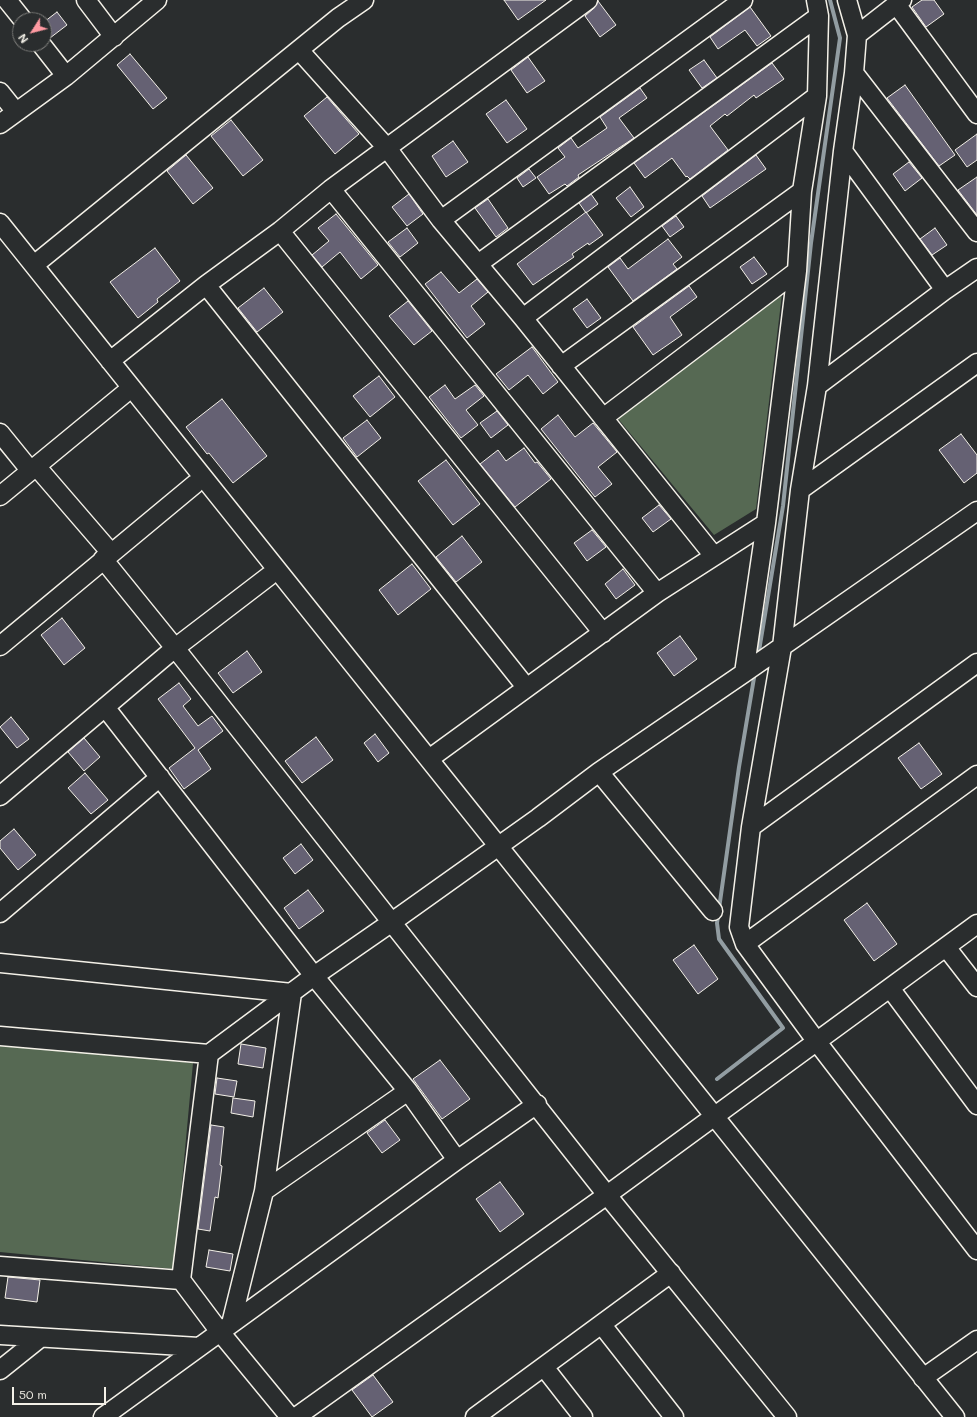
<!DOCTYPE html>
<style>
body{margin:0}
#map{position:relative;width:977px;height:1417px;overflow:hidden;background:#2a2d2e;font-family:Mali,sans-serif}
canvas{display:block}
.north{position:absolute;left:12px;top:12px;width:40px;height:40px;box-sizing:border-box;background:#2a2d2e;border:1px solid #7b7b78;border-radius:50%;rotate:234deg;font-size:11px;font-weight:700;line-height:16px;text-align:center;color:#f4f1e8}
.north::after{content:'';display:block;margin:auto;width:14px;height:18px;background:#ff9aa2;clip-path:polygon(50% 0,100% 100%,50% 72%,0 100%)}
.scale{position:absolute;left:12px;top:1387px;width:94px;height:18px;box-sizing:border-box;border:2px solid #f4f1e8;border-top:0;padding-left:5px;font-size:12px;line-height:14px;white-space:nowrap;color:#f4f1e8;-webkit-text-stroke:3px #2a2d2e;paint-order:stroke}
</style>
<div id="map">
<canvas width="977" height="1417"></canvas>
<div class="north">N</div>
<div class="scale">50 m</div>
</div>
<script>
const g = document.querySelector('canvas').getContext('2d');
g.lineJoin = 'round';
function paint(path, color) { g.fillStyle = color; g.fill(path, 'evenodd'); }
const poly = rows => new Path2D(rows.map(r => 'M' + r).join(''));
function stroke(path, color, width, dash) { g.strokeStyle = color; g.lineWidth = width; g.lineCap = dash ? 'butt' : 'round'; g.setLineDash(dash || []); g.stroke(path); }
const green = poly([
 [783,286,756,509,714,535,615,415],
 [0,1044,193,1063,174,1269,0,1252]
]);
const stream = poly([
 [758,657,783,506,811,243,840,38,830,0],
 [717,1079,783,1028,719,939,717,923,739,767,755,672]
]);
const building = poly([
 [504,0,546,0,518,20,504,0],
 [922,0,934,0,944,14,926,27,912,7,922,0],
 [598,1,616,25,600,37,585,16,594,8,598,1],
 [750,7,771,36,757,46,745,30,718,49,710,37,750,7],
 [57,12,67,25,50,38,44,30,44,22,57,12],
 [130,54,167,98,153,109,117,65,130,54],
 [528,57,545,81,527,93,511,70,528,57],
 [704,60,717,78,702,88,689,70,704,60],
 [772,63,784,79,756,98,754,95,727,116,725,114,710,126,728,150,690,179,687,176,686,177,672,158,645,178,634,163,772,63],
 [905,85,955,155,939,166,887,98,905,85],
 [640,88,647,98,619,118,634,138,578,175,579,177,567,186,565,184,549,194,537,177,565,157,558,148,571,138,578,148,607,128,600,117,640,88],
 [327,97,359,134,335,154,304,116,327,97],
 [506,100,527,129,507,143,486,114,506,100],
 [231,120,263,160,243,176,211,136,231,120],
 [977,134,977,160,967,167,955,150,977,134],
 [453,141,468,162,446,177,432,156,453,141],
 [186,155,213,188,193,204,167,171,186,155],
 [756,155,766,169,710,208,702,196,756,155],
 [909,162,922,178,905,191,893,174,909,162],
 [529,169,536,178,523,187,517,178,529,169],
 [977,177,977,215,958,190,977,177],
 [630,187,644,207,631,217,616,198,630,187],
 [409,194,423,214,407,226,392,207,409,194],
 [591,194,598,204,586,213,579,203,591,194],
 [488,199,508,228,496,237,475,208,488,199],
 [586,212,603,235,589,245,588,243,572,254,574,257,533,285,517,264,586,212],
 [336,214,378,265,361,279,340,252,322,267,312,255,329,241,318,228,336,214],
 [676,216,684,227,670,237,662,226,676,216],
 [407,228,418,243,400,257,388,242,407,228],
 [935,228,947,245,932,255,920,239,935,228],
 [668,239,682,257,673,264,677,269,633,301,608,267,620,258,628,269,668,239],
 [155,248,180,281,157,299,158,302,138,318,110,282,155,248],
 [754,257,767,274,752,284,740,267,754,257],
 [441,272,459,293,477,279,488,292,471,306,485,324,467,338,425,284,441,272],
 [689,286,697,297,670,317,682,335,653,355,633,327,689,286],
 [264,288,283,312,257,332,238,308,264,288],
 [587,299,601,318,587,328,573,309,587,299],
 [408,301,432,331,414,345,389,316,408,301],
 [532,347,558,382,543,394,528,375,509,390,496,374,532,347],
 [379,376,395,397,370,417,353,396,379,376],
 [445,385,455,399,475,385,484,396,466,410,478,425,461,438,429,397,445,385],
 [222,399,267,456,233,483,209,453,207,454,186,427,222,399],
 [497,411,508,425,491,438,480,423,497,411],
 [558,415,575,437,593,423,617,452,598,467,612,484,595,497,541,429,558,415],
 [367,420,381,438,357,457,343,438,367,420],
 [961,434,977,455,977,473,964,483,939,450,961,434],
 [524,448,535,463,537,462,551,479,515,507,480,464,498,450,506,461,524,448],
 [446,460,480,504,453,525,418,481,446,460],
 [659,505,671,519,653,532,642,518,659,505],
 [592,530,606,547,587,561,574,543,592,530],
 [462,536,482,562,456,582,436,557,462,536],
 [412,564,431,589,398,615,379,590,412,564],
 [623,569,635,585,616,599,605,584,623,569],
 [62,618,85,648,64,665,41,635,62,618],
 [680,636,697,659,674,676,657,653,680,636],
 [247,651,262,672,233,693,218,673,247,651],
 [179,683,191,699,183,706,198,726,212,716,223,731,198,750,211,769,184,789,169,768,195,748,158,699,179,683],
 [11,717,29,739,17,748,0,727,11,717],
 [375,734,389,753,378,762,364,743,375,734],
 [316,737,333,760,302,783,285,761,316,737],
 [84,738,100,757,84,771,68,752,84,738],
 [919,743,942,774,921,789,898,758,919,743],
 [85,773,108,800,91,814,68,788,85,773],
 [14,829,36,855,18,870,0,848,0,841,14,829],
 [301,844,313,860,295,874,283,858,301,844],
 [308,890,324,911,299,929,284,908,308,890],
 [867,903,897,944,874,961,844,920,867,903],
 [694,945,718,979,698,994,673,960,694,945],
 [241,1044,266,1048,263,1068,238,1064,241,1044],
 [440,1060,470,1099,442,1119,413,1079,440,1060],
 [217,1078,237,1081,234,1097,215,1094,217,1078],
 [233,1098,255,1101,253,1117,231,1113,233,1098],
 [385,1120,400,1140,382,1153,367,1133,385,1120],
 [211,1125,224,1127,220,1165,222,1166,218,1198,215,1197,210,1231,198,1229,211,1125],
 [500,1182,524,1214,500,1232,476,1199,500,1182],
 [209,1250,233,1254,230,1271,206,1267,209,1250],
 [8,1277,40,1280,37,1302,5,1298,8,1277],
 [373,1375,393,1402,372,1417,352,1390,373,1375]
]);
const minor = poly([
 [7,0,23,20],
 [86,0,114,37],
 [847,0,857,35,854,73,843,151,817,386,800,490,782,647,751,827,739,927,745,944,817,1042,977,1250],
 [896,4,977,114],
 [857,35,902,0],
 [41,44,66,76],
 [299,50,387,148,441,220,523,318,714,556],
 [854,73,977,232],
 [0,92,16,112],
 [0,124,66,76,157,0],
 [843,151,945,290],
 [331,189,657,593],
 [441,220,743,0],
 [0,223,955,1417],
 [280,231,603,633],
 [478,264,819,16],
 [34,265,338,18,364,0],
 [206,285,526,687],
 [523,318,817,96],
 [110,361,206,285,280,231,331,189,588,0],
 [561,366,802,191],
 [817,386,945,290,977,268],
 [603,418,797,271],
 [0,433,30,470],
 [36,466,111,553],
 [800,490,977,363],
 [0,496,124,394],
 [103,559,175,648,607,1195,787,1417],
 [0,646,195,484],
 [744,673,766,523,797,271,802,191,817,96,819,16,816,0],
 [105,707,314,976,408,1091,457,1160],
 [429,759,657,593,766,523],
 [599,772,713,911],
 [0,796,175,648,269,576],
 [751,827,977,663],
 [0,913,160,777],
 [745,944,977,775],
 [946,947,977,987],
 [0,963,292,993,264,1191,231,1324],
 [890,988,977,1105],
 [0,1036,209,1054,181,1280,0,1266],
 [209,1054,314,976,392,922,538,818,599,772,744,673,977,511],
 [264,1191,408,1091],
 [181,1280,220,1332,290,1417],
 [602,1325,674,1417],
 [0,1335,199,1347],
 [544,1367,583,1417],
 [0,1370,40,1338],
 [923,1378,977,1340],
 [103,1417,457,1160,537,1104],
 [296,1417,607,1195,977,924],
 [475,1417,671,1273]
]);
paint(green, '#566953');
stroke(stream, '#929da2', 4);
paint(building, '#656173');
stroke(building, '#f4f1e8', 1);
stroke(minor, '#f4f1e8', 21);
stroke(minor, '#2a2d2e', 18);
</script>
